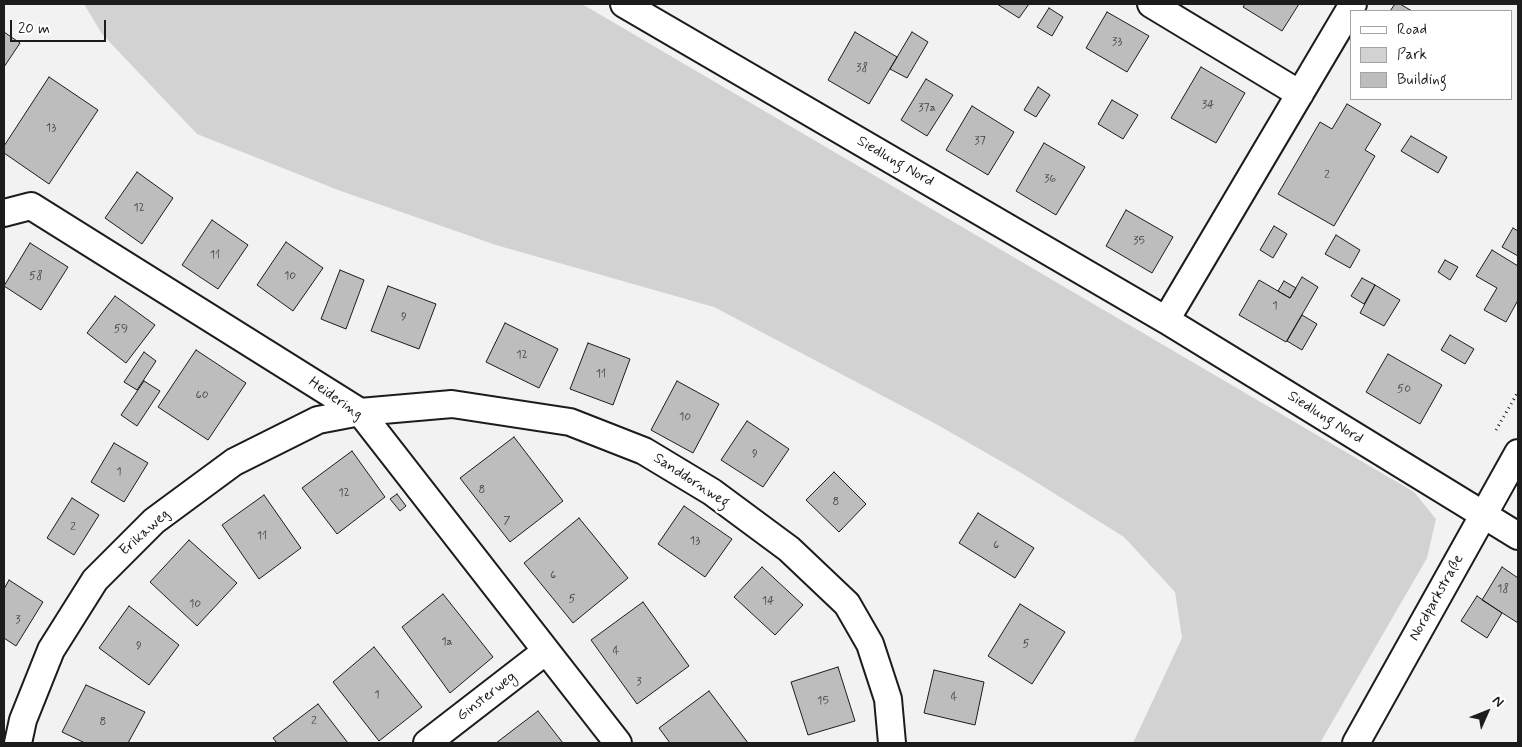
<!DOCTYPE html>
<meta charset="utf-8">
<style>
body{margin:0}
#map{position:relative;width:1522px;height:747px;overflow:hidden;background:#f2f2f2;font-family:Mynerve,sans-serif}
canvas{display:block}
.frame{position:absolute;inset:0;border:5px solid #1c1c1c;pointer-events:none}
.legend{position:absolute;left:1350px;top:10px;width:162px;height:90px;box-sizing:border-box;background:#fff;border:1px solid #a4a4a4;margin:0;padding:6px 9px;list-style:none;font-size:15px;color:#1c1c1c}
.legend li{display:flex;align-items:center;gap:10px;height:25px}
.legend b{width:25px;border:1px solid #a4a4a4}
.north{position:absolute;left:1462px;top:687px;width:50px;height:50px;-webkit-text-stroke:4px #fff;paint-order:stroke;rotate:46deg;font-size:14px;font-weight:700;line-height:20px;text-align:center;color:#1c1c1c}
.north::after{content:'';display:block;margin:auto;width:18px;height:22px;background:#1c1c1c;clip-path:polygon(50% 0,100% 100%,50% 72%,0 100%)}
.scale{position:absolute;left:10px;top:20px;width:96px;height:22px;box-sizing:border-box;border:2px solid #1c1c1c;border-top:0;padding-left:6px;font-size:15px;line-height:18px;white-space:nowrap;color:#1c1c1c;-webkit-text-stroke:4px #fff;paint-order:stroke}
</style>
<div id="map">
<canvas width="1522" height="747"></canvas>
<div class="frame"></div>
<ul class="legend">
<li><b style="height:6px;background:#fff"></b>Road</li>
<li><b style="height:14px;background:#d2d2d2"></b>Park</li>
<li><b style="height:14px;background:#bdbdbd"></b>Building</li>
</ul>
<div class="north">N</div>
<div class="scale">20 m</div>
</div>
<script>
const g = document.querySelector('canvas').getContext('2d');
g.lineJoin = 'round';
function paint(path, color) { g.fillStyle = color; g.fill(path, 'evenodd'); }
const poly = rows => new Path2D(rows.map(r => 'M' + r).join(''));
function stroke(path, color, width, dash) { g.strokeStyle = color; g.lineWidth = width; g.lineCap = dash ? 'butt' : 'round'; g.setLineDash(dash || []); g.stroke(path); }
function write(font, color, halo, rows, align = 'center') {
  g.font = font + ' Mynerve,sans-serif'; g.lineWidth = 5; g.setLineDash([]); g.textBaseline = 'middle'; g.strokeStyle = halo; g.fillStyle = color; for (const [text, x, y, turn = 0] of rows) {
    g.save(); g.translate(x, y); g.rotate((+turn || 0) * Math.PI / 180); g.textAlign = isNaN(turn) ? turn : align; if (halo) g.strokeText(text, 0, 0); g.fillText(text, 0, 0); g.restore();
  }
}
const green = poly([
 [84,4,582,4,1414,492,1436,519,1427,558,1320,743,1133,743,1182,638,1175,592,1124,537,1023,474,936,424,714,307,496,245,338,190,197,134,102,34]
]);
const building = poly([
 [997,4,1029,4,1019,18,997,4],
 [1245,4,1299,4,1282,31,1243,7,1245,4],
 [1395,4,1400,4,1412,11,1390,11,1395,4],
 [1049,8,1063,17,1052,36,1037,27,1049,8],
 [1107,12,1149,36,1127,72,1086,48,1107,12],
 [4,32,20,43,4,67,4,32],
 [855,32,897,57,869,104,828,80,855,32],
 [912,32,928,42,907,78,890,69,912,32],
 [1201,67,1245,93,1216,143,1171,118,1201,67],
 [49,77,98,110,49,184,4,153,4,146,49,77],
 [926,79,953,95,927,136,901,120,926,79],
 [1038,87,1050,95,1036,117,1024,110,1038,87],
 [1112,100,1138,115,1123,139,1098,124,1112,100],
 [1347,104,1381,124,1365,150,1375,156,1334,226,1278,194,1320,122,1332,129,1347,104],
 [972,106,1014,132,988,175,946,150,972,106],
 [1411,136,1447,157,1438,173,1401,151,1411,136],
 [1044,143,1085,167,1056,215,1016,191,1044,143],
 [137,172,173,198,142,244,105,218,137,172],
 [1126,210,1173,237,1152,273,1106,246,1126,210],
 [212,220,248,245,218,289,182,265,212,220],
 [1274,226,1287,234,1273,258,1260,250,1274,226],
 [1513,228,1518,231,1518,256,1502,247,1513,228],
 [1336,235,1360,250,1350,268,1325,254,1336,235],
 [286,242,323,268,293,311,257,285,286,242],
 [30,243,68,267,41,310,4,286,30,243],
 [1492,250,1518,266,1518,300,1506,322,1484,310,1497,288,1476,276,1492,250],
 [1445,260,1458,267,1450,280,1438,272,1445,260],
 [340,270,364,280,346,329,321,319,340,270],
 [1302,277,1318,287,1286,342,1239,315,1259,280,1290,298,1302,277],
 [1362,278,1375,285,1364,304,1351,296,1362,278],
 [1284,281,1296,288,1290,298,1278,291,1284,281],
 [1375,285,1400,300,1384,326,1360,313,1375,285],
 [388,286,436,304,419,349,371,331,388,286],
 [115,296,155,325,126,363,87,333,115,296],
 [1302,315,1317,324,1302,350,1287,341,1302,315],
 [505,323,558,349,539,388,486,362,505,323],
 [1450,335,1474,349,1465,364,1441,350,1450,335],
 [588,343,630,359,613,405,570,389,588,343],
 [196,350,246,383,208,440,158,407,196,350],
 [144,352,156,361,137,390,124,382,144,352],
 [1388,354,1442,385,1420,424,1366,392,1388,354],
 [144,381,160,391,137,426,121,415,144,381],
 [677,381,719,404,693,453,651,430,677,381],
 [747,421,789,449,763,487,721,460,747,421],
 [514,437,563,501,510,542,460,478,514,437],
 [114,443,148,463,124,502,91,482,114,443],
 [352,451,385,497,337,534,302,488,352,451],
 [834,472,866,504,839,532,806,500,834,472],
 [397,494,406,506,400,511,390,499,397,494],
 [264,495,301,548,259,579,222,525,264,495],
 [72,498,99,515,74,555,47,538,72,498],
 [684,506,732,539,705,577,658,544,684,506],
 [978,513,1034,548,1015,578,959,543,978,513],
 [579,518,628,578,573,623,524,563,579,518],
 [189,540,237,583,197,626,150,582,189,540],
 [762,567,803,605,775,635,734,597,762,567],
 [1502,567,1518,578,1518,623,1482,600,1502,567],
 [9,580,43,602,16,646,4,638,4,589,9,580],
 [443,594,493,657,450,693,402,627,443,594],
 [1477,596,1502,613,1487,638,1461,621,1477,596],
 [643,602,689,666,637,704,591,640,643,602],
 [1020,604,1065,632,1032,684,988,656,1020,604],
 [129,606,179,645,149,685,99,648,129,606],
 [374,647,422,707,379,741,333,682,374,647],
 [838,667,855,721,808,735,791,682,838,667],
 [934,670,984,682,975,725,924,713,934,670],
 [86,685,145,712,128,743,85,743,62,732,86,685],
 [709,691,748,743,670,743,659,728,709,691],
 [318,704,348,743,277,743,273,738,318,704],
 [538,711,563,743,496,743,538,711]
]);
const path = poly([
 [1496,430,1518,392]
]);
const street = poly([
 [624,4,1166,320,1518,536],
 [1151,4,1300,94],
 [4,213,31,206,360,412,618,743],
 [1166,320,1353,4],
 [18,743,23,720,51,650,95,580,154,521,234,462,318,420,360,412,452,404,570,422,644,451,712,492,789,549,847,604,870,644,888,699,892,743],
 [427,743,546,651],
 [1356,743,1518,453]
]);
const numberNames = [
 ["33",1117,42],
 ["38",862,68],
 ["34",1208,105],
 ["37a",927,108],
 ["13",51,128],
 ["37",980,141],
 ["2",1327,175],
 ["36",1050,179],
 ["12",139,208],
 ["35",1139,241],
 ["11",215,255],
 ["58",36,276],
 ["10",290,276],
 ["1",1275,306],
 ["9",404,317],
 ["59",121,329],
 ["12",522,355],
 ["11",601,374],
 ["50",1404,389],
 ["60",202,395],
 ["10",685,417],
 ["9",755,454],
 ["1",119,472],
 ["8",482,490],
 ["12",344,493],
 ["8",836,502],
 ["7",507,521],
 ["2",73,527],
 ["11",262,536],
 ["13",695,541],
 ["6",996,545],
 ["6",553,575],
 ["18",1503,589],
 ["5",572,599],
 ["14",768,601],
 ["10",195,604],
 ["3",18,620],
 ["1a",447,642],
 ["5",1026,644],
 ["9",139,646],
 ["4",616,651],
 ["3",639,682],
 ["1",377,695],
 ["4",954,697],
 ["15",823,701],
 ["2",314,721],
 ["8",103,722]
];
const streetNames = [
 ["Siedlung Nord",895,162,30],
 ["Heidering",335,399,35],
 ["Siedlung Nord",1325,418,32],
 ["Sanddornweg",691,481,33],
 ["Erikaweg",145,533,-42],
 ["Nordparkstraße",1437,598,-61],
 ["Ginsterweg",487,697,-38]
];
paint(green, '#d2d2d2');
paint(building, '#bdbdbd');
stroke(building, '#1c1c1c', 1);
stroke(street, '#1c1c1c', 30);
stroke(path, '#1c1c1c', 3, [1, 4]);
stroke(street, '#fff', 26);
write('12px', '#444', null, numberNames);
write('15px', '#1c1c1c', '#fff', streetNames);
</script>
